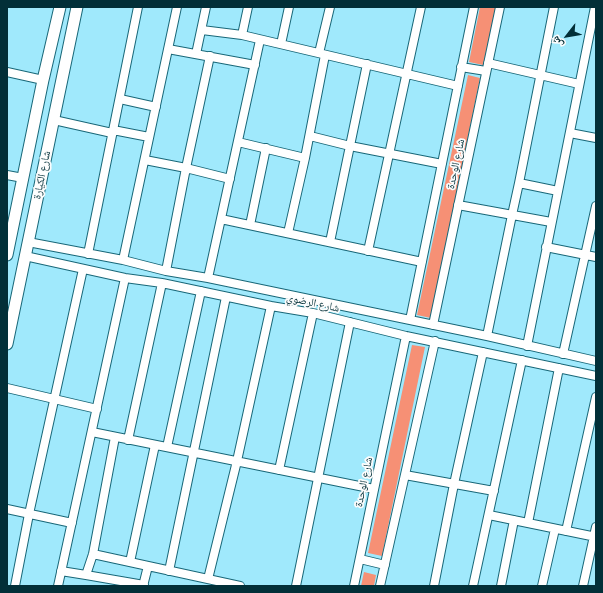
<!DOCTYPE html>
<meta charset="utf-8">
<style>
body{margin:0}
#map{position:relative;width:603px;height:593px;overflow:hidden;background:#a0e9fc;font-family:Lora,"Noto Naskh Arabic",serif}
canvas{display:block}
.frame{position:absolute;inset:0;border:8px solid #022f38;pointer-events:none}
.north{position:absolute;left:547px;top:16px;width:40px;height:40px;-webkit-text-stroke:3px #fcfcfc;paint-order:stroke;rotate:239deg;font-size:11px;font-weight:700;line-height:16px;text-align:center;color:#022f38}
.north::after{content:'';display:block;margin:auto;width:14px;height:18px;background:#022f38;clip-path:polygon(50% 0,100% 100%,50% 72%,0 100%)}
</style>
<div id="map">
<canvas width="603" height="593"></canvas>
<div class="frame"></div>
<div class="north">ش</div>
</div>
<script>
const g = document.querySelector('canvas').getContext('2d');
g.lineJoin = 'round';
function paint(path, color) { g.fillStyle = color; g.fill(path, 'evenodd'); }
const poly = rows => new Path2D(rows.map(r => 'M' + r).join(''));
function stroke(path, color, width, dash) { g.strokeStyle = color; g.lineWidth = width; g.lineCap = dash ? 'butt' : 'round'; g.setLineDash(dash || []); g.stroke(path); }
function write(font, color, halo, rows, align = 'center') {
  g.font = font + ' Lora,"Noto Naskh Arabic",serif'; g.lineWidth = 3.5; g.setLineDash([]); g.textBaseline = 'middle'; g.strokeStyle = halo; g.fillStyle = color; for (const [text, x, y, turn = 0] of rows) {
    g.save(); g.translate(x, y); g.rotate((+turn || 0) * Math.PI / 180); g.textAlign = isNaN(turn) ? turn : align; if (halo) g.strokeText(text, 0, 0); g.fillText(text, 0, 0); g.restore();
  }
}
const green = poly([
 [480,7,496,7,483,65,469,62],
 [468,75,480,78,431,318,417,315],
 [412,345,425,347,382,556,368,553],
 [364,572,376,575,374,586,361,586]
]);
const minor = poly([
 [202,30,242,35,458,86],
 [242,35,248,7],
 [281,44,289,7],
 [168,49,255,65],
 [319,53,330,7],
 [196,54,206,7],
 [488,63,579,84],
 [461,67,486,71],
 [7,72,43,80],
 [120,99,156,107],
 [54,120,112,133],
 [113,130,149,137],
 [570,133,596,138],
 [310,136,350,146,442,164],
 [238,142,305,158],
 [145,160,186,168,230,179],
 [7,175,23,178],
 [519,183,558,191],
 [458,205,551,222],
 [221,219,422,262],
 [250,225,266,148],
 [288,233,305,158,325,55],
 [28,242,123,260,166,271,208,278,487,336,596,361],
 [330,242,367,64],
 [546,247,596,257],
 [368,251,421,7],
 [88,254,138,7],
 [25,256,125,278,162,283,271,306,313,313,406,336,596,376],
 [123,260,177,7],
 [166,271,186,168,210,56],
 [208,278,260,40],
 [410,320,474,7],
 [433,325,500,7],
 [487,336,512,215,519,183,554,7],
 [527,346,595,7],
 [563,354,596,206],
 [7,388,97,409],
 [92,432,374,489],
 [128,440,162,283],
 [167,447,201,291],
 [279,470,313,313],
 [405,475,494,491],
 [7,509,72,523],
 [489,515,596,537],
 [528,523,559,368],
 [566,531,596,397],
 [93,554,240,586],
 [360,559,385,565],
 [130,562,155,445],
 [61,571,86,575,144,585],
 [169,571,226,297],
 [86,575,93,554,115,437],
 [208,579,237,461,271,306],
 [15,586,29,514,83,269],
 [58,586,125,278],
 [143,586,148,566],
 [296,586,350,322],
 [354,586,406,336],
 [380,586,435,341],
 [434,586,454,484,483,352],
 [473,586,522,360],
 [501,586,514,520],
 [542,586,555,529],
 [583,586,596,527]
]);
const major = poly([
 [7,255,43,80,60,7],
 [7,344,77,7]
]);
const streetNames = [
 ["شارع الوحدة",456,164,-78],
 ["شارع الكيارة",42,175,-78],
 ["شارع الرضوي",313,303,12],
 ["شارع الوحدة",364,482,-78]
];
paint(green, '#f69075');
stroke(minor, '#186778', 10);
stroke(major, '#186778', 13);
stroke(minor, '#fff', 8);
stroke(major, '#fff', 11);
write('11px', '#022f38', '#fcfcfc', streetNames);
</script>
